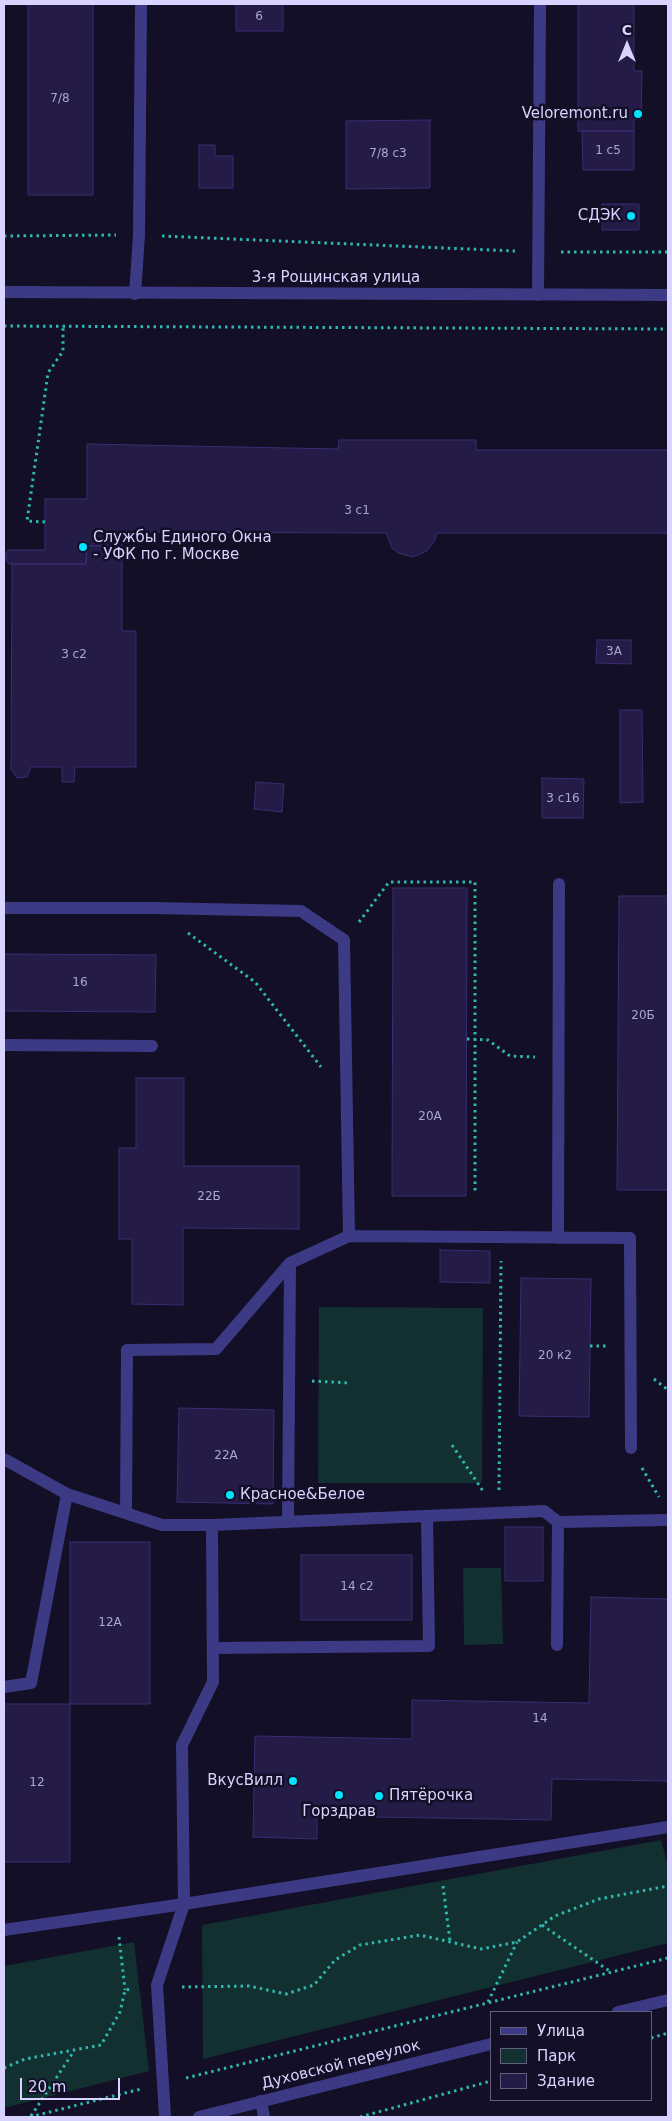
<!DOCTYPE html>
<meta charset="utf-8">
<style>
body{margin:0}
#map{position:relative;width:672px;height:2121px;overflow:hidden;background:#130f26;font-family:"DejaVu Sans",sans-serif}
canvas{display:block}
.frame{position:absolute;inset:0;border:5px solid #d9d4ff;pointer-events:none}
.legend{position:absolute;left:490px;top:2011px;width:162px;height:90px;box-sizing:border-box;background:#130f26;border:1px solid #625e7d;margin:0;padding:6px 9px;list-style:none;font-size:15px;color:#d9d4ff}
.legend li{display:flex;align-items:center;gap:10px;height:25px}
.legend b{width:25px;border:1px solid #625e7d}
.north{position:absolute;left:602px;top:20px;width:50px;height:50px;-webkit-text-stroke:4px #130f26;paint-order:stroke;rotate:0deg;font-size:14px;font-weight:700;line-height:20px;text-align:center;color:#d9d4ff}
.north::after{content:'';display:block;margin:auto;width:18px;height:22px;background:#d9d4ff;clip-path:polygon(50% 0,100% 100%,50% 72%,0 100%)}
.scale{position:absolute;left:20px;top:2078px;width:100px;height:22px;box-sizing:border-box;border:2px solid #d9d4ff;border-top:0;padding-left:6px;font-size:15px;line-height:18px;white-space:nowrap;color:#d9d4ff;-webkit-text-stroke:4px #130f26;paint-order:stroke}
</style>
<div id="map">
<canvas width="672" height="2121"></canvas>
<div class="frame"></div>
<ul class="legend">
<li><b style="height:6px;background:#3d3a85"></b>Улица</li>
<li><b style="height:14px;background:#12302f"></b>Парк</li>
<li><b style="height:14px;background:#241b47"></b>Здание</li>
</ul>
<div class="north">С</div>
<div class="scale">20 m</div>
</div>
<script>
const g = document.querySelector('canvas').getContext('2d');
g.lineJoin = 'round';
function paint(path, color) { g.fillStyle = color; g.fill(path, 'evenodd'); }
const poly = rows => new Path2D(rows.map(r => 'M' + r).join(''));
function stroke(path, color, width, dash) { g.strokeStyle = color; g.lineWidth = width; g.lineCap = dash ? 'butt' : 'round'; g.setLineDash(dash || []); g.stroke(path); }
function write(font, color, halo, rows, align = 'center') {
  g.font = font + ' "DejaVu Sans",sans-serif'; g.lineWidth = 5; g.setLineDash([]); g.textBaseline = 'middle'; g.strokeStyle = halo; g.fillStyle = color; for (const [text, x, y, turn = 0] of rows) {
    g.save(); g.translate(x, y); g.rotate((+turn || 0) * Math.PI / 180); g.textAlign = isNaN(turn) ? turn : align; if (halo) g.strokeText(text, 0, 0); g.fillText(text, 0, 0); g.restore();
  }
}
const green = poly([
 [319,1307,483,1308,482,1483,318,1483],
 [463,1568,501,1568,503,1644,464,1645],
 [661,1840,668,1866,668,1943,203,2059,202,1925],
 [134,1942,149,2071,4,2108,4,1966]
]);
const building = poly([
 [28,4,93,4,93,195,28,195,28,4],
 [236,4,283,4,283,31,236,31,236,4],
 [578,4,634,4,634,71,642,71,641,119,634,119,634,131,578,131,578,4],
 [430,120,430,188,346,189,346,121,430,120],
 [582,131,634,131,634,170,583,170,582,131],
 [199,145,215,145,215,156,233,156,233,188,199,188,199,145],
 [602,204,639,204,639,230,602,230,602,204],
 [339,440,476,440,476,450,668,450,668,533,437,533,435,540,427,551,413,557,398,553,392,548,386,533,122,532,122,546,87,546,86,564,9,564,6,560,6,553,9,550,45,550,45,499,87,499,87,444,338,449,339,440],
 [87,546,122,546,122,631,136,631,136,767,75,767,74,782,62,782,62,767,31,767,27,777,17,778,11,769,12,564,86,564,87,546],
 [597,640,631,640,631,664,596,663,597,640],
 [620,710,642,710,643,802,620,803,620,710],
 [542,778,584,779,583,818,542,818,542,778],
 [256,782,284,784,282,812,254,809,256,782],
 [393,888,467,888,466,1196,392,1196,393,888],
 [619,896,668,896,668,1190,617,1190,619,896],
 [4,954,156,955,155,1012,4,1011,4,954],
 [136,1078,184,1078,184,1166,299,1166,299,1229,183,1228,183,1305,132,1304,132,1239,119,1239,119,1148,136,1148,136,1078],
 [440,1250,490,1251,490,1283,440,1282,440,1250],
 [521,1278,591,1279,589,1417,519,1416,521,1278],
 [179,1408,274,1410,273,1504,177,1502,179,1408],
 [505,1527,543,1527,543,1581,505,1581,505,1527],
 [70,1542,150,1542,150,1704,70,1704,70,1542],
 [301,1555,412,1555,412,1620,301,1620,301,1555],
 [591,1597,668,1599,668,1781,552,1779,551,1820,317,1816,317,1839,253,1837,255,1736,412,1739,412,1700,589,1703,591,1597],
 [4,1704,70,1704,70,1862,4,1862,4,1704]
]);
const path = poly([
 [4,236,116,235],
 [162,236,515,251],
 [561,252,668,252],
 [4,326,668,329],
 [45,522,27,521,48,373,63,351,63,327],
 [359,922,389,882,475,882,475,1192],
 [188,933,255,982,321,1067],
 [467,1039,488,1040,510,1056,535,1057],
 [590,1346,606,1346],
 [654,1379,668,1390],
 [312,1381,351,1383],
 [452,1445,483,1491],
 [642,1468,659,1497],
 [499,1490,501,1261],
 [443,1886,450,1941],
 [542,1925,611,1972],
 [119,1937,125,1990],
 [182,1987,249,1986,286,1994,314,1985,335,1960,360,1945,420,1935,481,1949,517,1942,555,1916,599,1899,668,1886],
 [488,2002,517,1942],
 [651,2038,668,2033],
 [4,2068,25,2059,101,2045,120,2012,125,1990,133,1989],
 [186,2078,668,1958],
 [31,2116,74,2051],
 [30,2117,141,2089],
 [360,2117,491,2081]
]);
const service = poly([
 [135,294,139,235,141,4],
 [153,908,301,911,344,940,349,1236,630,1238,631,1448],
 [4,1045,152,1046],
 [558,1238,559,884],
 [4,1459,67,1494,162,1525,212,1525,544,1511,558,1522,668,1520],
 [126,1513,127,1350,216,1349,290,1263],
 [288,1522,290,1263,349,1236],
 [557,1645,558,1522],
 [213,1648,429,1646,427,1517],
 [4,1687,31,1683,67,1494],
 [4,1930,184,1904,668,1827],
 [261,2101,264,2117],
 [165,2117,157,1985,184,1904,182,1745,213,1682,212,1525]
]);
const minor = poly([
 [4,292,668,295],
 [538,295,540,4],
 [4,908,153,908]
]);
const tertiary = poly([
 [618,2012,668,2000],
 [199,2117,491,2044]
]);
const markers = [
 [638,114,5,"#00e5ff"],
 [631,216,5,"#00e5ff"],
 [83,547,5,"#00e5ff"],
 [230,1495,5,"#00e5ff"],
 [293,1781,5,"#00e5ff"],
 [339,1795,5,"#00e5ff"],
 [379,1796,5,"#00e5ff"]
];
const numberNames = [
 ["6",259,17],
 ["7/8",60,99],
 ["1 с5",608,151],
 ["7/8 с3",388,154],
 ["3 с1",357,511],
 ["3А",614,652],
 ["3 с2",74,655],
 ["3 с16",563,799],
 ["16",80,983],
 ["20Б",643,1016],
 ["20А",430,1117],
 ["22Б",209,1197],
 ["20 к2",555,1356],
 ["22А",226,1456],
 ["14 с2",357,1587],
 ["12А",110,1623],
 ["14",540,1719],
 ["12",37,1783]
];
const poiNames = [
 ["Veloremont.ru",628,114],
 ["СДЭК",621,216],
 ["Службы Единого Окна",93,538,"left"],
 ["- УФК по г. Москве",93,555,"left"],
 ["Красное&Белое",240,1495,"left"],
 ["ВкусВилл",283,1781],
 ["Пятёрочка",389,1796,"left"],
 ["Горздрав",339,1812,"center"]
];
const streetNames = [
 ["3-я Рощинская улица",336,278],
 ["Духовской переулок",341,2065,-14]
];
paint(green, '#12302f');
paint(building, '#241b47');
stroke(building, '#3b2d73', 1);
stroke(path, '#2fb8b0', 3, [2.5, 4]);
stroke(service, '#3d3a85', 12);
stroke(minor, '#3d3a85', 12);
stroke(tertiary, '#3d3a85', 12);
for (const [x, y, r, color] of markers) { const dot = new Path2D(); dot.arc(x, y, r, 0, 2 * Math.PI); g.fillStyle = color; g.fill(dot); stroke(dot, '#130f26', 2); }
write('12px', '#aca6d1', null, numberNames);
write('15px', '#d9d4ff', '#130f26', poiNames, 'right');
write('15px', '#d9d4ff', '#130f26', streetNames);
</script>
